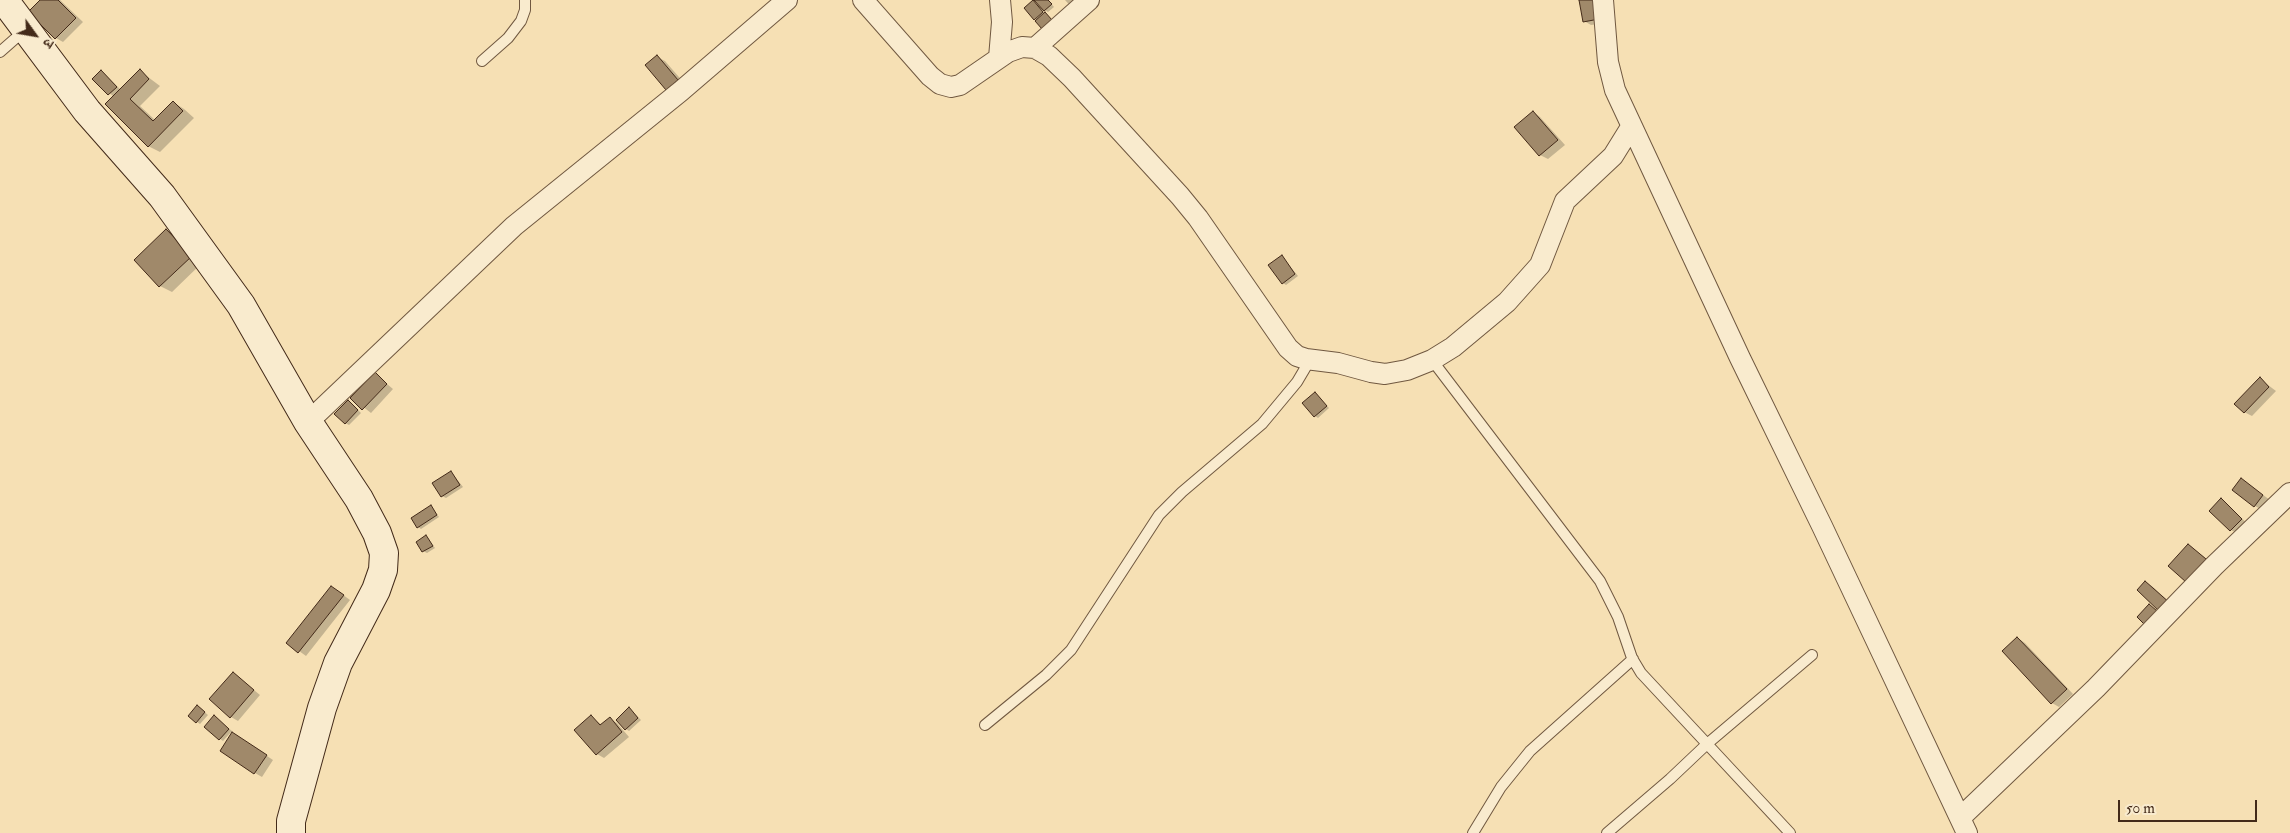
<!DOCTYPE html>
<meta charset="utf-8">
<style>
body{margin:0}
#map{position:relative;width:2290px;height:833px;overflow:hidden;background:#f6e0b4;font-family:"IM FELL Double Pica","Noto Serif Devanagari",serif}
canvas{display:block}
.north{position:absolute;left:10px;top:10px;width:50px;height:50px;-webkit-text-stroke:4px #f9ebce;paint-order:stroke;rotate:122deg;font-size:14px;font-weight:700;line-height:20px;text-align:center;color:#432a19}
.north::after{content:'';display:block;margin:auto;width:18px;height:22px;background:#432a19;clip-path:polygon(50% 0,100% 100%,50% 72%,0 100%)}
.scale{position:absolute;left:2118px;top:800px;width:139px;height:22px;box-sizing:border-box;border:2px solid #432a19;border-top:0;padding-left:6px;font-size:15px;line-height:18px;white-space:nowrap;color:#432a19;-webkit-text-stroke:4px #f9ebce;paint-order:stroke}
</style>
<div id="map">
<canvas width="2290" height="833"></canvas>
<div class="north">उ</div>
<div class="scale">50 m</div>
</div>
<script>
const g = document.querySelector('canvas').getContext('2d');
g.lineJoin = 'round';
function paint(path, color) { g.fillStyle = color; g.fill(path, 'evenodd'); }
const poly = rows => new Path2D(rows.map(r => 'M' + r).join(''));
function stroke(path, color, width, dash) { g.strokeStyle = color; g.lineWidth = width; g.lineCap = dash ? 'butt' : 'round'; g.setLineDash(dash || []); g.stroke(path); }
const shadow = poly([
 [42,0,60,0,83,22,63,42,56,38,30,12],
 [1036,0,1048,0,1054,7,1048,12,1040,7,1046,15,1038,21,1035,19,1033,2,1041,6],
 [1065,0,1081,0,1073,9],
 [1580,0,1606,23,1591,25,1584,21],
 [657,57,665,61,685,84,674,93,667,89],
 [140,71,160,86,140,106,155,120,173,102,184,109,194,118,160,152,148,146,114,97,94,79,104,74,121,90],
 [1533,112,1540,117,1565,145,1548,159,1540,155],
 [166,231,177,237,202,263,172,292,160,286],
 [1282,257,1298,276,1286,285,1283,283],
 [375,374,393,389,371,413,352,398],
 [2260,379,2276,391,2252,416,2244,412],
 [1315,394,1329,408,1318,418,1315,416],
 [351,403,361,413,349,425,345,423],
 [451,472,463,487,446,498,442,496],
 [2241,479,2270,500,2262,510,2255,506],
 [2221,500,2248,524,2238,534,2231,530],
 [431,507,439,517,421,529,418,527],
 [426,537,435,548,427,553,423,551],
 [2189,545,2213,564,2194,585],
 [2146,582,2153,587,2177,609],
 [339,592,350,600,306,656,288,643],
 [2018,638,2025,643,2073,694,2059,707,2052,703],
 [233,673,260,695,238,721,231,717],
 [201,709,208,715,200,724,197,722],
 [630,709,641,720,629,731,626,729],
 [591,717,602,725,610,719,617,723,629,737,604,758,597,754],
 [217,719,232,731,223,741,220,739],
 [240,738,273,760,262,777,255,773]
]);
const building = poly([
 [40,0,58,0,76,18,55,39,28,12,40,0],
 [1033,0,1043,12,1034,20,1024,8,1033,0],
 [1034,0,1048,0,1052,4,1044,11,1034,0],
 [1579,0,1596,0,1599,19,1583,22,1579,0],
 [1045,12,1052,20,1042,29,1035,21,1045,12],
 [657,55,678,80,666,90,645,65,657,55],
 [140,69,149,79,130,99,153,121,173,101,183,111,148,147,105,104,140,69],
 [101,70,117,87,108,95,92,79,101,70],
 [1533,111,1558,140,1539,156,1514,127,1533,111],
 [166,229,192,256,159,287,134,260,166,229],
 [1282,255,1295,274,1282,284,1268,265,1282,255],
 [375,372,387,384,362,410,350,398,375,372],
 [2260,377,2269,387,2244,413,2234,404,2260,377],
 [1315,392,1327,406,1314,417,1302,403,1315,392],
 [348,400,358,410,345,424,334,414,348,400],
 [451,471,460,485,441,497,432,483,451,471],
 [2241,478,2263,495,2254,507,2232,490,2241,478],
 [2221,498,2242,519,2230,531,2209,511,2221,498],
 [431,505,437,515,417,528,411,518,431,505],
 [426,535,433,546,422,552,416,542,426,535],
 [2188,544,2206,559,2186,582,2168,566,2188,544],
 [2145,581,2171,604,2162,614,2137,590,2145,581],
 [331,586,344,595,298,653,286,643,331,586],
 [2149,604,2157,611,2145,625,2137,617,2149,604],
 [2017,637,2067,689,2051,704,2002,651,2017,637],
 [233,672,254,690,230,718,209,699,233,672],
 [197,705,205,712,196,723,188,716,197,705],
 [629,707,638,718,625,730,616,720,629,707],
 [214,715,229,729,219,740,204,727,214,715],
 [591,715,600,725,610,717,622,732,596,755,574,730,591,715],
 [232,732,267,755,254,774,220,751,232,732]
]);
const lane = poly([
 [0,52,25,30],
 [482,61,508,38,521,21,525,10,525,0],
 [1432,360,1600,581,1618,617,1632,658,1641,673,1790,833],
 [985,725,1046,675,1071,650,1159,515,1182,492,1262,424,1297,382,1310,360],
 [1473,833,1501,787,1530,751,1633,659],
 [1607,833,1670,779,1707,744,1812,655]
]);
const street = poly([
 [863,0,930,76,940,84,951,87,960,85,1008,52,1022,47,1035,48,1049,56,1072,78,1180,196,1198,218,1288,348,1297,356,1306,359,1338,363,1371,372,1385,374,1407,370,1432,360,1453,347,1507,302,1540,265,1565,201,1613,156,1631,127],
 [1603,0,1608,62,1615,90,1740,358,1822,526,1967,833],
 [1035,48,1089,0],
 [999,58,1002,22,1000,0],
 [308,422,514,226,681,91,787,0],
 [1960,818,2096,688,2214,566,2290,493]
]);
const secondary = poly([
 [4,0,87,111,162,196,241,305,308,422,359,499,377,533,384,553,383,570,376,590,338,663,322,708,291,821,291,833]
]);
paint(shadow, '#0003');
paint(building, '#a0896a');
stroke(building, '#432a19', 1);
stroke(lane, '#705840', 12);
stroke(street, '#705840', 22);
stroke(secondary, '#432a19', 30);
stroke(lane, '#f9ebce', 10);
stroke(street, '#f9ebce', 20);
stroke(secondary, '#f9ebce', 28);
</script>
